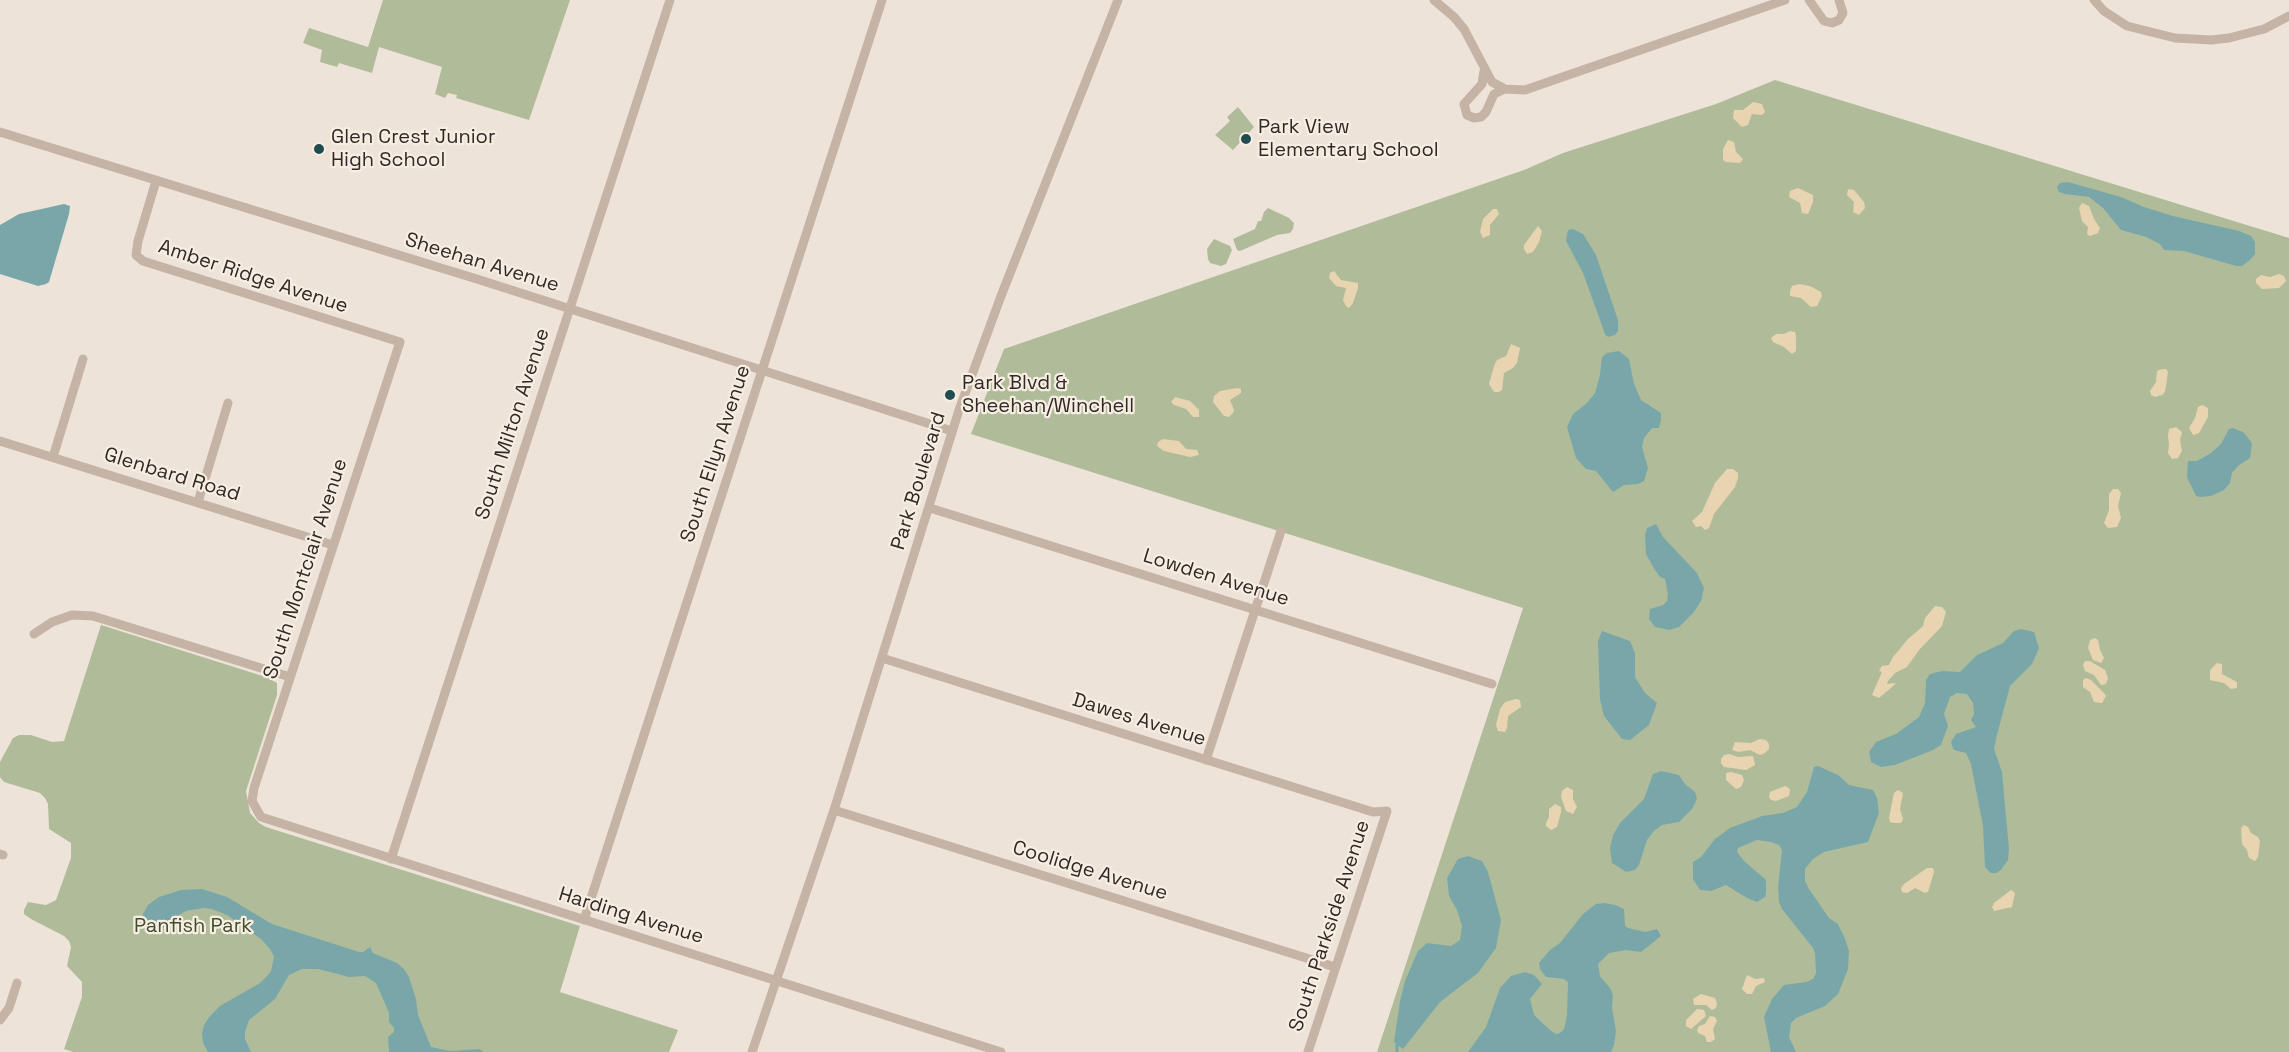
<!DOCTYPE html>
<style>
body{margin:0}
canvas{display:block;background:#eee3d8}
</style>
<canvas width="2289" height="1052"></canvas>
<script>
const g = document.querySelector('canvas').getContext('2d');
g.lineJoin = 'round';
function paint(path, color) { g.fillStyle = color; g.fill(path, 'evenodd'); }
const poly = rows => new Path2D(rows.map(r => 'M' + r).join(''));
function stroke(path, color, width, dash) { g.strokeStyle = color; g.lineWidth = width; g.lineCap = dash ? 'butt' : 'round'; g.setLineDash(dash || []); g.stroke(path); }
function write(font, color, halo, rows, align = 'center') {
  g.font = font + ' "Space Grotesk",sans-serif'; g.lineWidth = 4.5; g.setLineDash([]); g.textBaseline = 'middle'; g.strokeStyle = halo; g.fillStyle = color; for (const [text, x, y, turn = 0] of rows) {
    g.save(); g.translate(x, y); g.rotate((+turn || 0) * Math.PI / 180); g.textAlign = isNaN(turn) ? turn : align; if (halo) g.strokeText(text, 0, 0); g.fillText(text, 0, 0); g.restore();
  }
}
const green = poly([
 [383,0,570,0,529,120,456,98,457,95,448,93,445,98,435,94,442,67,379,47,372,73,339,63,337,67,320,62,322,50,303,43,309,28,368,47],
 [1775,80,2289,238,2289,1052,1377,1052,1523,608,971,434,1004,349,1524,170,1563,153,1716,104],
 [1238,107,1254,127,1233,150,1215,135,1230,121,1227,117],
 [1268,208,1289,218,1294,223,1293,229,1290,233,1277,235,1240,251,1237,250,1233,239,1255,229,1258,221,1261,221,1264,212],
 [1214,239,1230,246,1232,250,1226,264,1221,266,1210,263,1208,259,1207,249],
 [101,625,269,678,277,683,277,695,246,791,250,813,259,823,266,827,580,926,560,992,678,1030,669,1052,73,1052,64,1049,82,997,82,982,67,966,71,947,69,941,64,936,31,919,24,914,24,910,28,902,46,905,56,900,71,858,71,843,49,829,48,804,45,798,40,793,4,782,0,777,0,762,13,738,19,735,31,735,52,742,64,741]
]);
const sand = poly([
 [1753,102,1762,104,1765,112,1762,115,1752,114,1748,125,1742,127,1733,118,1734,110,1743,110],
 [1728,140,1734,142,1736,152,1743,159,1740,163,1726,162,1723,160,1723,149],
 [1798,188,1813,195,1813,202,1808,214,1802,213,1800,203,1789,197,1790,191],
 [1848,189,1854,190,1864,202,1865,208,1859,215,1853,212,1854,202,1847,195],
 [2082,203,2089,206,2094,219,2100,228,2098,233,2090,236,2087,234,2088,227,2082,221,2079,208],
 [1493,209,1497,209,1499,214,1490,225,1490,235,1483,238,1480,232,1483,219],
 [1538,226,1542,231,1539,242,1533,252,1527,254,1524,249,1524,245],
 [1334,271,1341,280,1358,283,1358,288,1353,303,1349,308,1346,306,1343,300,1346,288,1336,286,1329,278,1330,273],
 [2279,274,2284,276,2286,281,2279,288,2262,289,2256,283,2256,279,2261,275,2270,277],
 [1799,284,1810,286,1821,292,1822,296,1817,306,1811,307,1801,298,1790,296,1790,291,1792,286],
 [1790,331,1795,332,1796,336,1796,351,1792,354,1784,347,1773,342,1771,338,1776,334,1784,334],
 [1511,344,1520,348,1517,363,1513,368,1504,373,1502,390,1499,392,1494,392,1489,384,1494,366,1497,360,1506,356],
 [2162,369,2166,369,2168,372,2165,392,2162,395,2155,397,2151,395,2150,391,2156,382,2157,371],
 [1237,388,1241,389,1241,393,1230,400,1234,410,1233,413,1229,417,1224,416,1213,402,1214,396,1220,391],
 [1175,397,1190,401,1199,410,1199,417,1193,417,1186,409,1174,405,1171,402],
 [2202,405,2208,408,2208,417,2199,433,2193,435,2189,428,2195,418,2198,407],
 [2176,427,2182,432,2180,440,2182,451,2178,458,2172,459,2168,453,2169,445,2168,435,2169,429],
 [1163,439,1179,441,1186,449,1197,450,1199,455,1190,457,1164,451,1157,446,1158,442],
 [1727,469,1733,469,1738,473,1738,478,1735,487,1714,514,1709,528,1705,530,1701,526,1696,527,1692,521,1702,512,1715,483],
 [2113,489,2118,489,2121,493,2118,506,2121,518,2117,527,2108,528,2104,523,2109,510,2109,494],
 [1935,606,1942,607,1946,612,1942,626,1919,650,1907,667,1895,673,1888,681,1887,684,1896,683,1892,687,1879,698,1872,695,1882,672,1879,671,1882,666,1889,665,1893,657,1908,639,1923,626,1925,618],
 [2095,638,2098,640,2100,650,2104,658,2101,663,2093,660,2088,648,2090,640],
 [2085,661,2090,661,2105,670,2108,678,2106,684,2101,685,2094,675,2085,671,2083,665],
 [2217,663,2222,664,2222,674,2237,682,2237,688,2231,689,2224,683,2210,680,2210,670],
 [2086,678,2091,680,2104,693,2106,696,2102,703,2094,702,2090,692,2083,687,2083,680],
 [1516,699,1520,700,1521,707,1508,716,1507,728,1505,732,1498,731,1496,725,1500,709,1505,702],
 [1760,739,1766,740,1769,744,1769,749,1765,753,1760,755,1750,750,1739,752,1732,750,1735,742,1751,743],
 [1729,754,1738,757,1753,756,1755,765,1746,770,1724,767,1721,763,1721,759,1724,755],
 [1731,772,1742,775,1744,780,1741,787,1736,789,1726,780,1726,773],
 [1785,786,1790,789,1789,796,1776,801,1771,800,1769,797,1770,792],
 [1567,787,1573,790,1573,799,1577,807,1573,814,1566,811,1561,797,1562,791],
 [1898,790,1903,793,1900,809,1903,819,1901,823,1894,823,1890,822,1889,818,1894,793],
 [1555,804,1561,807,1561,812,1557,827,1551,830,1546,826,1546,823,1549,817,1549,809],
 [2244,825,2248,827,2251,833,2258,837,2260,841,2258,857,2255,861,2249,858,2247,850,2242,844,2241,828],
 [1927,868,1933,868,1934,872,1928,892,1925,893,1915,888,1907,893,1902,892,1901,888,1904,884],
 [2011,890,2015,893,2012,907,1994,911,1992,907,1994,903],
 [1747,975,1755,979,1764,978,1765,982,1756,986,1752,994,1747,994,1742,989],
 [1701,994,1715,998,1717,1003,1716,1008,1712,1010,1706,1005,1694,1005,1693,999],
 [1697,1009,1704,1010,1706,1016,1691,1029,1686,1026,1686,1020],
 [1710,1016,1715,1017,1717,1021,1713,1029,1715,1039,1711,1042,1707,1042,1705,1036,1698,1033,1697,1030,1699,1026,1705,1024]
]);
const water = poly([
 [2068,182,2121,197,2144,207,2173,216,2239,231,2251,236,2255,242,2255,254,2249,261,2242,266,2236,266,2184,251,2164,250,2160,244,2146,237,2121,230,2103,208,2089,197,2065,194,2059,192,2057,187,2060,183],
 [64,204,70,206,69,214,49,282,46,284,38,286,0,274,0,225,19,214],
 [1573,229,1583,234,1596,255,1618,320,1618,331,1615,335,1608,337,1605,334,1583,273,1566,241,1568,230],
 [1619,351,1629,359,1634,384,1641,400,1661,413,1661,420,1659,428,1652,428,1644,438,1642,447,1648,468,1644,481,1638,484,1624,485,1613,492,1596,471,1586,469,1576,458,1567,427,1573,414,1587,403,1595,393,1600,375,1602,357,1607,353],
 [2233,428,2243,432,2249,439,2252,444,2250,458,2238,466,2232,473,2230,483,2224,490,2211,496,2200,497,2196,496,2187,477,2188,461,2197,461,2211,453,2221,444,2229,429],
 [1656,524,1663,537,1697,573,1704,588,1701,601,1694,612,1679,627,1669,630,1655,627,1649,619,1650,609,1663,605,1667,601,1668,594,1665,579,1660,577,1655,570,1646,554,1645,535,1647,528],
 [2021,629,2034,632,2039,648,2032,664,2010,686,1997,735,1994,749,2002,772,2009,849,2008,860,2001,870,1996,873,1991,873,1985,867,1983,826,1971,764,1966,753,1954,750,1952,746,1951,742,1956,734,1976,727,1971,720,1974,714,1973,703,1967,694,1957,693,1950,697,1944,714,1948,726,1941,745,1933,750,1895,765,1881,767,1871,762,1869,752,1876,742,1896,734,1919,717,1925,703,1926,680,1930,674,1942,671,1960,672,1977,655,2003,643,2014,631],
 [1602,631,1630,641,1635,653,1635,677,1645,693,1657,703,1649,725,1630,740,1622,739,1604,716,1602,708,1600,699,1598,641],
 [1818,766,1838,775,1849,785,1873,790,1877,798,1879,813,1868,842,1824,852,1813,859,1805,869,1805,881,1809,889,1829,918,1838,924,1845,939,1849,951,1848,969,1838,994,1825,1006,1796,1018,1791,1023,1789,1037,1796,1052,1771,1052,1764,1017,1772,999,1784,985,1806,982,1813,979,1816,973,1815,953,1813,948,1782,909,1779,902,1778,887,1782,850,1779,845,1771,842,1757,840,1738,848,1737,852,1744,861,1766,880,1766,893,1765,897,1757,902,1747,898,1726,885,1711,891,1700,890,1693,879,1693,862,1701,857,1715,839,1730,828,1762,816,1783,813,1797,807,1807,792,1814,767],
 [1661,771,1679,775,1685,784,1695,792,1697,799,1692,809,1679,822,1662,825,1654,831,1647,840,1639,865,1635,870,1626,872,1612,863,1610,848,1613,835,1620,823,1644,799,1653,774],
 [1468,856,1482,861,1488,872,1501,920,1496,948,1478,973,1440,1002,1403,1049,1394,1042,1400,1001,1405,981,1418,951,1427,943,1451,946,1460,940,1462,926,1457,910,1449,896,1447,878,1458,859],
 [202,889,227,897,272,924,359,952,363,952,370,947,373,953,397,963,404,969,409,977,416,999,418,1015,431,1047,450,1051,479,1049,484,1052,389,1052,388,1037,394,1032,394,1028,389,1022,389,1013,376,983,365,976,349,977,318,969,302,969,289,975,275,999,249,1020,245,1032,245,1039,251,1052,208,1052,203,1043,202,1033,204,1025,210,1016,220,1006,260,983,267,976,271,971,274,957,270,949,261,939,227,915,212,909,203,908,186,911,173,918,157,934,153,934,145,931,141,921,143,914,148,905,159,897,181,890],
 [1604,903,1615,905,1624,909,1625,926,1628,928,1645,932,1657,929,1661,936,1641,952,1626,950,1609,953,1598,964,1600,976,1610,988,1613,995,1612,1008,1616,1031,1614,1045,1611,1052,1468,1052,1486,1027,1500,988,1511,976,1525,972,1534,975,1542,984,1530,999,1534,1015,1550,1030,1556,1034,1560,1033,1564,1029,1567,1016,1568,982,1564,979,1546,977,1540,969,1539,963,1550,950,1560,943,1583,914,1596,904]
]);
const stream = poly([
 [1397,1052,1397,1045]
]);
const street = poly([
 [1434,0,1454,17,1464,29,1492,82,1505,89,1525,90,1785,0],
 [1809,0,1824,21,1832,23,1839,20,1843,13,1839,0],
 [2094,0,2104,11,2127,26,2175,38,2211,40,2229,38,2264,29,2289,16],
 [1484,71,1482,84,1464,104,1467,115,1474,118,1481,117,1486,112,1494,94,1505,89],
 [0,132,480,280,952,431],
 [156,181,138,241,136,255,143,261,400,342,254,788,252,801,261,817,1001,1052],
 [0,441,333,545],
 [53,457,83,359],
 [198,502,228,403],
 [930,508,1492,684],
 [34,634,52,622,72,615,93,616,290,677],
 [882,658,1373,812,1387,811,1308,1052],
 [1206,760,1281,531],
 [834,810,1335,967],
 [0,854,3,855],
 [391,859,670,0],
 [584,920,882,0],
 [0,1020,9,1008,17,983],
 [752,1052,834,810,959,410,1001,296,1118,0]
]);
const markers = [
 [1246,139,6,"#1f4c4f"],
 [319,149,6,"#1f4c4f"],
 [950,395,6,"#1f4c4f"]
];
const poiNames = [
 ["Park View",1258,128],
 ["Elementary School",1258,151],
 ["Glen Crest Junior",331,138],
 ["High School",331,161],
 ["Park Blvd &",962,384],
 ["Sheehan/Winchell",962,407]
];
const streetNames = [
 ["Sheehan Avenue",482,263,17],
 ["Amber Ridge Avenue",253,277,18],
 ["South Milton Avenue",513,424,-72],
 ["South Ellyn Avenue",716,454,-72],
 ["Glenbard Road",172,475,17],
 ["Park Boulevard",919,481,-73],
 ["South Montclair Avenue",306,569,-72],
 ["Lowden Avenue",1216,578,17],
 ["Dawes Avenue",1139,720,17],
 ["Coolidge Avenue",1090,871,17],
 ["Harding Avenue",631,916,17],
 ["South Parkside Avenue",1330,926,-72]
];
const parkNames = [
 ["Panfish Park",193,927]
];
paint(green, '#b0bc99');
paint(sand, '#e8d4b0');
paint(water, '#79a7a9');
stroke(stream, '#79a7a9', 3);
stroke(street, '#c5b3a5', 9);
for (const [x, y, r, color] of markers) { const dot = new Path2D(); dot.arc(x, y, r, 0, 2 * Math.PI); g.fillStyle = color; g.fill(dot); stroke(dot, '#f7eee3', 2); }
write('20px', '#312925', '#f7eee3', poiNames, 'left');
write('20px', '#312925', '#f7eee3', streetNames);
write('20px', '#414d2b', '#f7eee3', parkNames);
</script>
